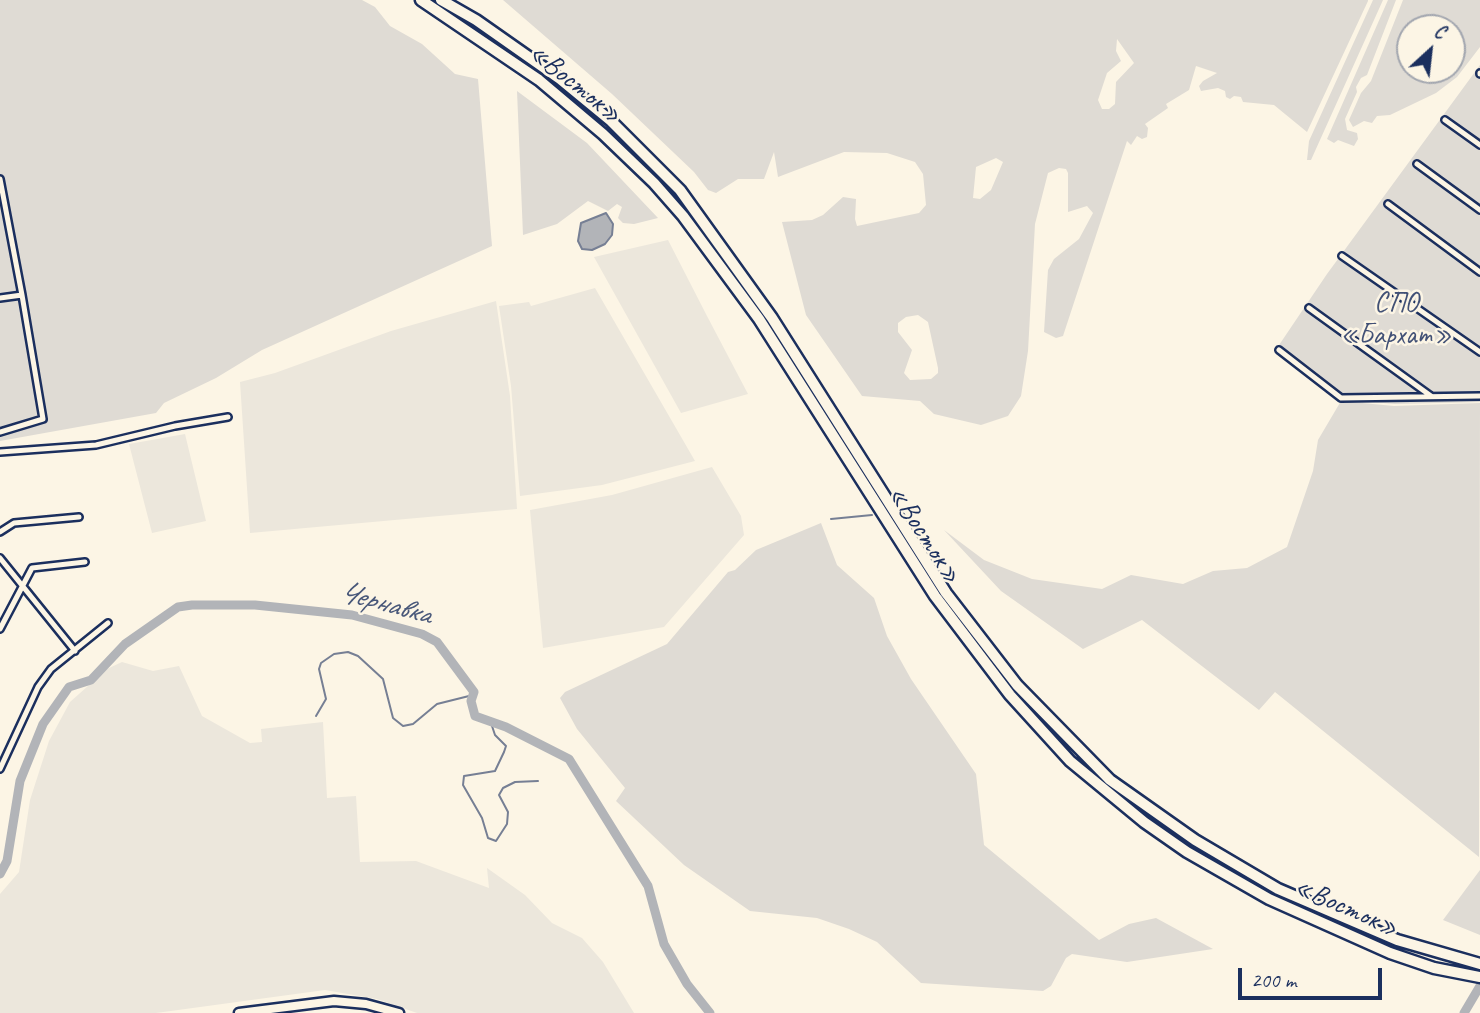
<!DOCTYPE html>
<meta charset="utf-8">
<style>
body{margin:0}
#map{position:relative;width:1480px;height:1013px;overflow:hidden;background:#fcf5e5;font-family:Caveat,sans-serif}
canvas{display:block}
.north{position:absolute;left:1396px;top:14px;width:70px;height:70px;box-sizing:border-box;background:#fcf5e5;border:2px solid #a2a6af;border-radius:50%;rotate:27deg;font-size:19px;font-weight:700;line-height:28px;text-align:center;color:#1b2f5e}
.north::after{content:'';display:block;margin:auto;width:24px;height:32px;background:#1b2f5e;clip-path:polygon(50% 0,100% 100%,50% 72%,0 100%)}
.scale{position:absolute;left:1238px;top:968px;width:144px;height:32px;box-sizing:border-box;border:4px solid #1b2f5e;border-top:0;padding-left:9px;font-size:21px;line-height:24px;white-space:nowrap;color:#1b2f5e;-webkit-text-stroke:5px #fcf5e5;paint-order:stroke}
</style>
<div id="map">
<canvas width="1480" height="1013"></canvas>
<div class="north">С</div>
<div class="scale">200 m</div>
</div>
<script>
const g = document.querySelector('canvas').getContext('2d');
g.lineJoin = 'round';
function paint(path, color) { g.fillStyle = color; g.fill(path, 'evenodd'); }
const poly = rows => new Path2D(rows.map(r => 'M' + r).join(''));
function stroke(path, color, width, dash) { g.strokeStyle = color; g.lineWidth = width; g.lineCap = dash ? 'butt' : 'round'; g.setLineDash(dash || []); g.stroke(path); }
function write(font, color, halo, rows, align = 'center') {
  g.font = font + ' Caveat,sans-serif'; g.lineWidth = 5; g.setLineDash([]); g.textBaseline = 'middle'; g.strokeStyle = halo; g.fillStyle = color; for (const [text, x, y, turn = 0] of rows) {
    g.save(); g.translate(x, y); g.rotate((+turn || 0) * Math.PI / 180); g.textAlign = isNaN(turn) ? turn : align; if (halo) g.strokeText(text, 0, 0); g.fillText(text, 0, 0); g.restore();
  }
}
const built = poly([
 [668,240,707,316,748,394,681,413,594,257],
 [595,288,695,461,602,485,520,496,511,386,499,306,529,302,531,306],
 [496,301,510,396,517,509,250,533,240,382,275,373,391,331],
 [185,434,206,521,152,533,129,444],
 [712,467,741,516,744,535,664,627,543,648,530,510,612,495],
 [122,662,153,671,179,666,202,716,250,743,262,742,261,729,323,722,327,798,356,796,360,862,416,861,489,888,487,868,525,895,552,923,582,938,603,962,634,1013,417,1013,377,999,325,990,156,1013,0,1013,0,894,19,872,30,800,49,741,70,702,107,669]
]);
const green = poly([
 [0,0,362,0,375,7,390,26,422,44,455,74,478,79,492,246,262,350,216,378,164,403,156,413,0,441],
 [503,0,1368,0,1368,1,1307,132,1274,105,1243,102,1241,97,1234,96,1230,99,1226,97,1225,91,1218,88,1201,91,1199,86,1203,81,1217,73,1196,66,1189,90,1166,104,1168,108,1145,124,1148,128,1147,137,1142,139,1137,136,1131,145,1127,141,1063,336,1056,338,1044,332,1048,270,1054,259,1079,239,1093,213,1087,206,1068,212,1068,173,1066,169,1059,168,1048,173,1035,224,1028,351,1021,396,1008,416,981,425,934,414,920,401,862,396,806,315,782,222,812,220,823,215,843,197,856,199,855,219,857,226,919,213,926,205,923,174,915,162,887,153,844,152,778,177,774,152,764,179,738,179,716,193,708,190,694,172,612,94],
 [1117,39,1134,63,1116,82,1115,104,1109,109,1102,109,1098,100,1107,73,1121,61,1116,51],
 [996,158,1003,162,991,190,980,199,973,198,976,167],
 [918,315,928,322,938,368,938,373,931,379,910,380,904,373,912,350,898,332,898,323,906,317],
 [1373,0,1383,0,1311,160,1307,160,1309,141],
 [1388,0,1396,0,1367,75,1361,78,1356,87,1357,92,1345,119,1347,130,1357,133,1358,139,1354,146,1338,140,1334,143,1327,139],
 [1403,0,1480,0,1480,47,1457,77,1436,93,1390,115,1377,116,1372,123,1364,121,1353,127,1349,120,1361,93,1371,81],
 [1410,28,1452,28,1452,70,1410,70],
 [1480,65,1480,402,1395,404,1338,399,1275,351,1327,274],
 [517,91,587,143,658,218,634,224,623,223,618,218,622,207,617,204,608,211,588,201,557,224,523,235],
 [1341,401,1394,406,1480,403,1479,857,1275,692,1259,710,1142,620,1083,649,1001,591,944,530,984,560,1032,579,1102,589,1131,575,1183,584,1213,571,1247,568,1287,547,1313,471,1318,440],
 [821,523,837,565,874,598,887,636,911,679,976,774,984,845,1099,940,1129,924,1156,918,1213,949,1127,962,1072,954,1066,958,1051,986,1043,991,921,983,877,942,849,929,817,918,750,911,684,865,616,801,625,788,577,729,560,698,565,692,667,644,728,572,735,570,756,550],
 [1480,870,1480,935,1443,920]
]);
const water = poly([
 [606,213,613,224,612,235,605,244,592,250,582,249,578,241,581,223,606,213]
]);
const stream = poly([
 [898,498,902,496],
 [831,519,872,515],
 [316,716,326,699,319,669,321,663,334,654,348,652,358,656,383,679,393,718,403,726,413,724,437,704,473,695],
 [491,723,495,735,506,746,504,752,495,771,464,776,463,785,482,818,488,838,496,841,507,824,508,812,499,795,503,788,515,782,538,781]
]);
const river = poly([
 [0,874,7,861,20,781,43,724,69,687,91,680,125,644,178,607,192,605,255,605,352,615,422,634,437,642,474,692,471,701,475,716,506,727,569,759,648,886,664,944,687,984,710,1013],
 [1464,1013,1480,986]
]);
const street = poly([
 [1480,73,1480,74],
 [1445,120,1480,145],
 [1417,164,1480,210],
 [0,179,22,295],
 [1388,204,1480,272],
 [1342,256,1480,352],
 [0,298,22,295,43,419,0,432],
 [1309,308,1431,396],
 [1279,350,1341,398,1480,396],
 [0,452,96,445,175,426,228,417],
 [0,532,14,523,79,517],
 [0,558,75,651],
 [0,629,32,568,85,562],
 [0,769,38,687,51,669,108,623]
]);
const secondary = poly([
 [239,1013,334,1001,366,1004,399,1013]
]);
const highway = poly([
 [421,0,539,80,603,134,654,183,683,216,759,319,935,596,1010,695,1070,761,1144,822,1187,852,1269,899,1390,953,1434,968,1480,977],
 [441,0,476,20,560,79,611,121,680,190,772,318,946,593,1017,685,1110,780,1195,840,1278,889,1397,940,1480,964]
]);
const streetNames = [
 ["«Восток»",575,84,39],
 ["«Восток»",924,535,57],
 ["«Восток»",1346,908,24]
];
const parkNames = [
 ["СПО",1396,304],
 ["«Бархат»",1396,336]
];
const waterNames = [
 ["Чернавка",385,604,15]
];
paint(built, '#ece7dc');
paint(green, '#dfdbd4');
paint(water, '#b2b4b8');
stroke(water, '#767f94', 2);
stroke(stream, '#767f94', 2);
stroke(river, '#b2b4b8', 9);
stroke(street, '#1b2f5e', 10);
stroke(secondary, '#1b2f5e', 13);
stroke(highway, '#1b2f5e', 15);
stroke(street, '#fcf5e5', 5);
stroke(secondary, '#fcf5e5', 8);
stroke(highway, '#fcf5e5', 10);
write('28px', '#1b2f5e', '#fcf5e5', streetNames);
write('28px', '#425176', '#fcf5e5', parkNames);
write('italic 30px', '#485779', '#fcf5e5', waterNames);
</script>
